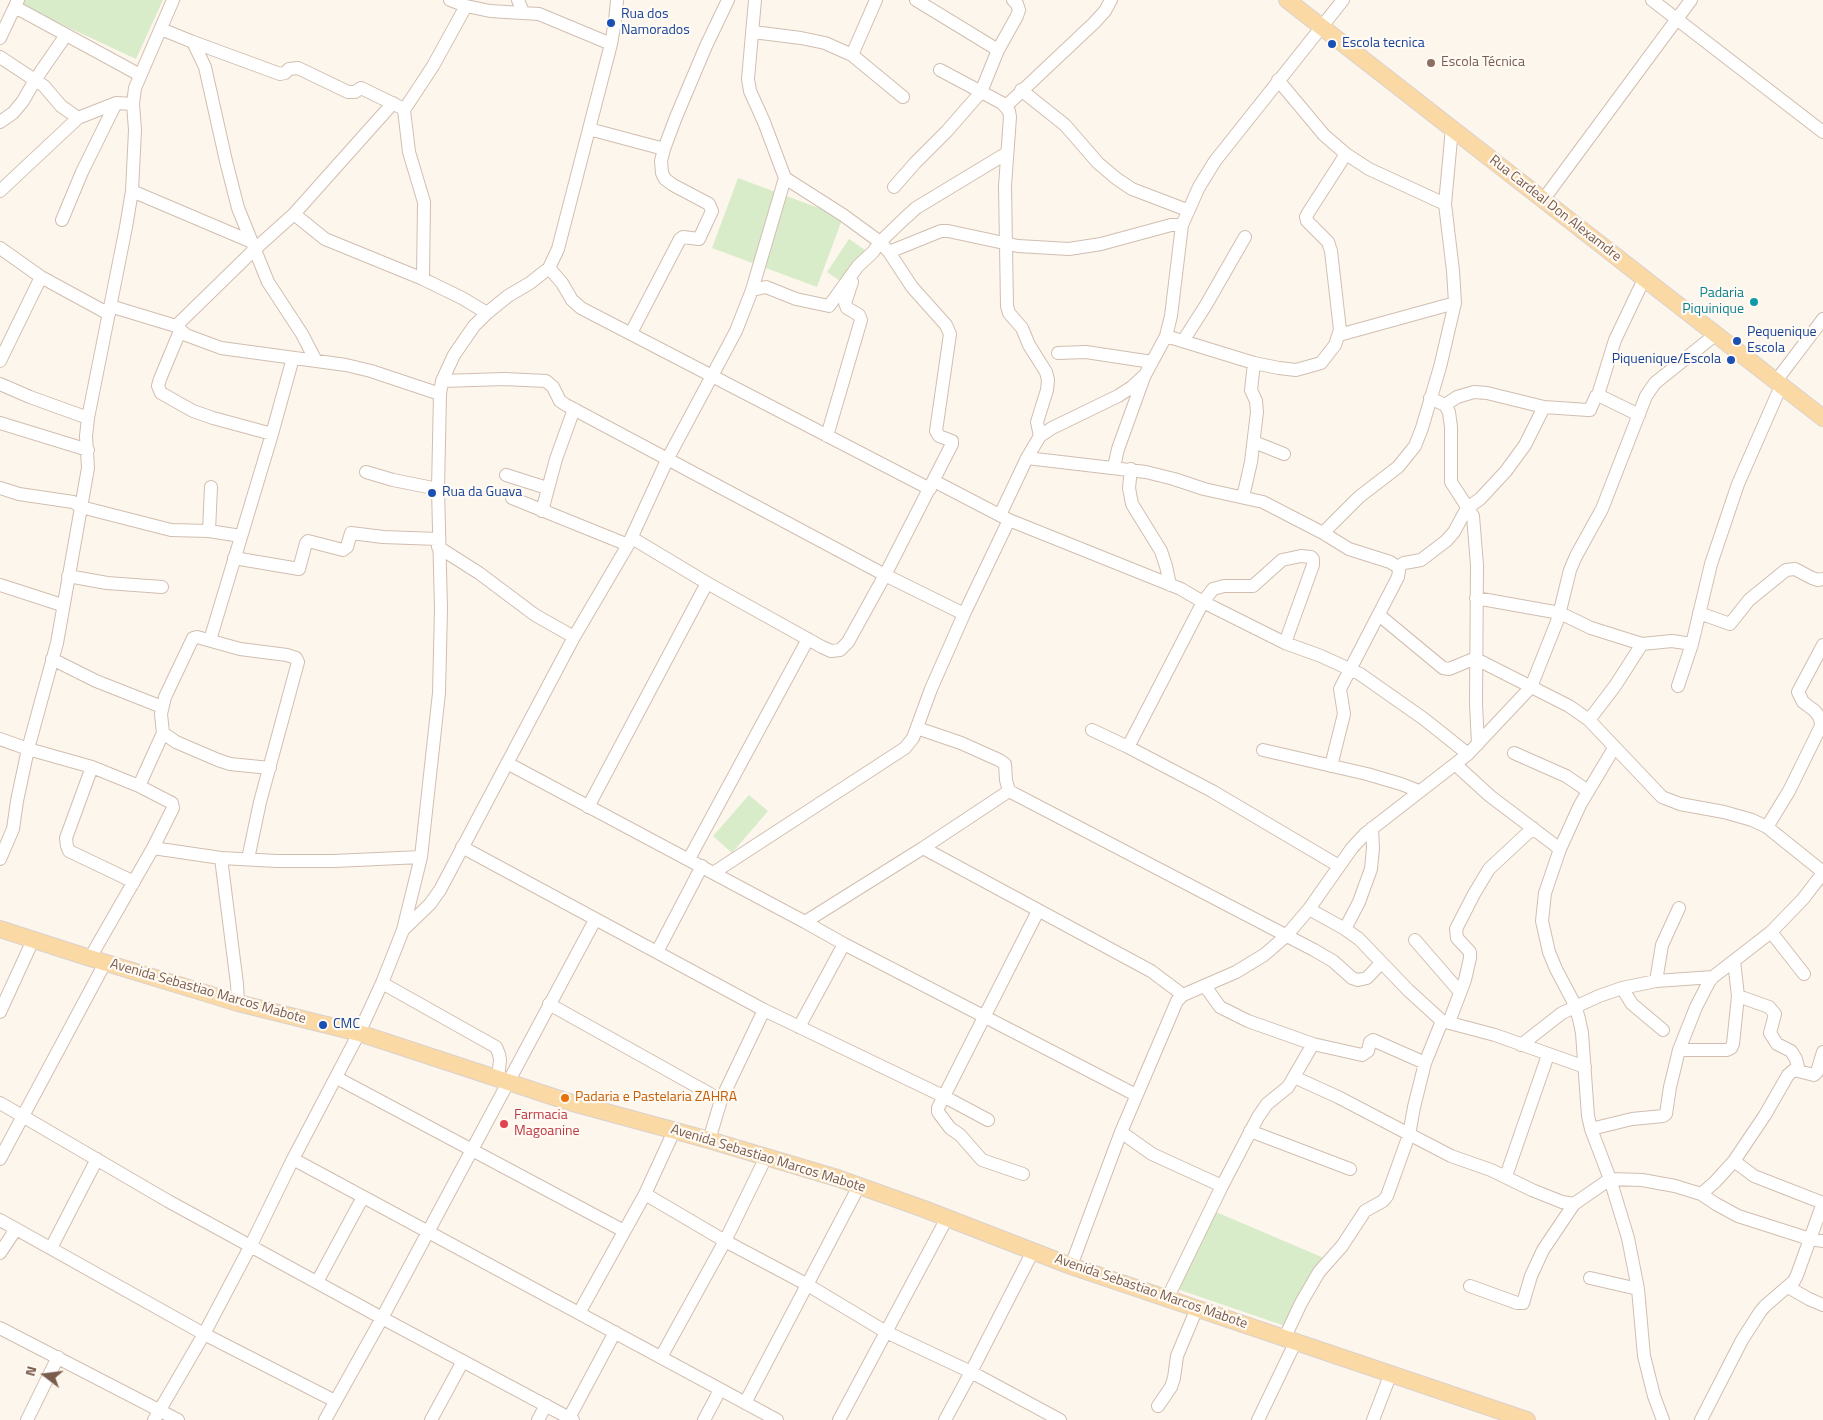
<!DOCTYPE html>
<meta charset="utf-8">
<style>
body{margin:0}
#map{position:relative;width:1823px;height:1420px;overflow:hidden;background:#fdf6ec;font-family:"Titillium Web",sans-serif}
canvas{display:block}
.north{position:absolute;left:20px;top:1350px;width:50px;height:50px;-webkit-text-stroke:4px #fffaf3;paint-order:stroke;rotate:285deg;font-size:14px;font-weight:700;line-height:20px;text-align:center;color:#7a5c4d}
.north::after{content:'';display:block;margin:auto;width:18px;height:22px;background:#7a5c4d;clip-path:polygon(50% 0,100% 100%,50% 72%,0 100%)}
</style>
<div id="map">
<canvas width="1823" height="1420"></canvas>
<div class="north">N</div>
</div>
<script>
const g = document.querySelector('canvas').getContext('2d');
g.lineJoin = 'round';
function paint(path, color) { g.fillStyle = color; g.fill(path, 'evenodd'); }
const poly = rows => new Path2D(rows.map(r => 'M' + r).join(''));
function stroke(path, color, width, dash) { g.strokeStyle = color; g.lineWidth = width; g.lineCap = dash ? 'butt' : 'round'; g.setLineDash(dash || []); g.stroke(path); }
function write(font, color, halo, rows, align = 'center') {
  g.font = font + ' "Titillium Web",sans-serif'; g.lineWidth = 4.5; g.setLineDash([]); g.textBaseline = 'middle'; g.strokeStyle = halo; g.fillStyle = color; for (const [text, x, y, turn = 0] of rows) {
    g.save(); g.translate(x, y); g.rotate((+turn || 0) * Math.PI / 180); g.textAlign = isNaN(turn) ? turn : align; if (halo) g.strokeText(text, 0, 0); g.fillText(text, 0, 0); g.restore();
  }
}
const green = poly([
 [22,0,163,0,136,59,20,5],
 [738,178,843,217,817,287,712,248],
 [849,239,868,252,846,285,827,272],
 [749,795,768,811,732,853,713,836],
 [1216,1212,1324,1258,1288,1327,1177,1289]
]);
const minor = poly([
 [450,0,466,6,490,11,539,14,611,44],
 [518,0,523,12],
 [916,0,998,50],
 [1652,0,1823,132],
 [15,7,140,75],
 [161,29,193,42,280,74,285,73,289,69,298,68,348,92,355,92,361,88,400,107],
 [753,32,801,38,825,43,852,55,903,97],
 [0,38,18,0],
 [193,42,205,67,226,161,238,208,268,282,302,334,316,361],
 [852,55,876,0],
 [0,57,44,86,61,106,78,118],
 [940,70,1002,103,1009,111,1010,117,1005,186,1007,306,1009,313,1022,328,1029,345,1046,372,1048,380,1047,390,1037,422,1040,436],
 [1278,80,1324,135,1346,154,1369,169,1445,204],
 [1021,90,1065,125,1098,163,1117,179,1132,189,1187,210],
 [1006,106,1094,23,1105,11,1111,0],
 [0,122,13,113,23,101,35,80,66,35],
 [589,129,664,149],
 [894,187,915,163,947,131,981,92,998,50,1017,16,1019,10,1017,4,1013,0],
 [0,191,78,118,116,103,133,104],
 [132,191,252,242],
 [1543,200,1691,0],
 [294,214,325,239,423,279,462,298,487,313],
 [62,220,82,172,116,103],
 [0,248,41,277,109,314],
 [889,252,941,231,948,231,1018,246,1069,249,1101,244,1171,225,1182,225],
 [549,268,562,283,572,300,581,308,930,489],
 [423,279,424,202,409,152,404,110,433,66,466,6],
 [752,290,766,287,796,299,829,306,858,266,873,252,880,242,904,219,916,208,1007,153],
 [110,306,176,326,186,335,221,348,346,365,371,371,440,394],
 [176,326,255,249,294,214,393,103],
 [180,331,160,379,158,386,161,393,193,411,213,418,272,434],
 [631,333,680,239,683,237,699,239,712,211,709,204,673,185,665,179,662,173,661,161,664,149,676,117,706,46,728,0],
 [1339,335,1455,303],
 [1166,336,1254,363,1279,368,1296,370,1321,363,1335,345,1340,330,1331,251,1328,242,1307,221,1306,217,1308,213,1346,154],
 [1183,341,1206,305,1245,237],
 [1058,353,1086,352,1152,362],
 [0,361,41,277],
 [442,381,504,379,546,381,553,387,560,401,566,405,885,575,964,614],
 [1776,381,1823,319],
 [0,384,30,397,88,418],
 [1598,395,1615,340,1644,279],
 [1430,398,1445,405,1449,412,1451,427,1451,482,1473,516,1477,565,1476,704,1478,744],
 [1445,405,1457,397,1474,392,1487,393,1544,407,1588,410,1590,410,1596,396,1598,395,1639,415],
 [0,423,88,450],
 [827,436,861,320,859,315,847,308,845,303,852,282],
 [1254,442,1284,454],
 [1027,458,1146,472,1174,479,1204,489,1263,502,1323,533,1349,549,1390,562,1398,567,1399,571,1398,577,1340,689,1344,714,1331,766],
 [1114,467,1118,449,1144,377],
 [1131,469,1129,488,1132,504,1161,551,1166,566,1170,585],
 [366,472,393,480,438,489],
 [506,475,547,488],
 [934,481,1009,520,1181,589,1203,602,1285,643,1321,656,1360,674,1424,719,1468,754],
 [0,488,19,494,73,502,81,507,171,530,209,531,241,536],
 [1243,497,1251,462,1257,412,1256,401,1251,390,1254,363],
 [512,498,628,545],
 [542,511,556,459,574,409],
 [1000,515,1027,458,1040,436,1052,428,1118,396,1132,387,1145,375,1166,336,1171,316,1182,225,1199,187,1215,161,1343,0],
 [209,531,211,487],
 [1323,533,1359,497,1398,467,1415,446,1422,428,1440,367,1455,303,1453,271,1445,204,1452,128],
 [632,538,707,583,822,647,831,651,840,650,848,642,885,575,952,444,952,441,939,436,936,431,950,334,946,325,912,287,889,252,880,242,843,215,785,178],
 [438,547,479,573,535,615,574,637],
 [234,558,299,569,306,543,308,541,343,550,347,547,351,533,383,537,438,539],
 [1398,567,1404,563,1421,560,1446,541,1454,532,1467,508,1480,499,1506,471,1525,445,1544,407],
 [68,576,107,583,162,587],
 [0,585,62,605],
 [1476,598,1560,613,1591,628,1642,644,1672,641,1692,644],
 [1699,613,1730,624,1749,600,1786,570,1795,569,1812,578,1818,580,1823,579],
 [1379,615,1443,668,1449,669,1471,660,1478,660,1569,706,1589,720,1662,797,1680,804,1724,812,1752,820,1767,827,1823,872],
 [210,640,272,434,293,358],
 [52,659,96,681,162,707],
 [1678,686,1692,644,1711,564,1738,484,1781,386],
 [1589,720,1615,686,1642,644],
 [917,728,961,743,999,760,1005,764,1006,780,1009,791,1314,950,1333,961,1352,978,1358,980,1367,978,1381,963],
 [1092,730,1128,747,1212,791,1339,866],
 [163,733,176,742,218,760,230,764,270,768],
 [0,739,28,749,92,767,139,786,172,803,173,808,153,848,90,958],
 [1128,747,1203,602,1213,589,1224,586,1253,586,1282,560,1301,556,1311,557,1313,559,1313,565,1285,643],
 [1614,748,1580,805,1560,849,1545,893,1542,921,1549,952,1556,969,1575,1005,1579,1019,1582,1033,1588,1116,1591,1129,1610,1179,1628,1238,1638,1289,1644,1356,1654,1396,1663,1420],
 [1263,750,1367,774,1401,784,1419,791],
 [1514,753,1566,776,1588,791],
 [507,763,805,922,844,944,1136,1095],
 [1455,764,1490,796,1560,849],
 [92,767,66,838,67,846,69,851,134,882],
 [139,786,163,733,161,714,165,697,193,638,197,637,240,649,287,655,296,658,298,662,260,802,248,859],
 [588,807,707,583],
 [1767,827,1789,791,1821,726,1820,718,1815,711,1803,702,1798,692,1823,645],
 [462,847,764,1010,943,1096,988,1120],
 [153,848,221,858,277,861,334,861,421,857],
 [923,848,1151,971,1183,995],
 [221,858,237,984,238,1003],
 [0,859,13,829,17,801,28,749,57,643,88,468,86,436,88,418,126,227,132,191,135,130,133,104,135,88,173,0],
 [689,859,808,639],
 [713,873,905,748,913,738,931,689,964,614,1009,520],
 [1309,909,1345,929,1359,939,1408,990,1442,1021,1495,1035,1585,1067],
 [805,922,923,848,1009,791],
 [1345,929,1359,902,1371,869,1373,848,1372,828],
 [403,930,430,904,440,890,574,637,628,545,668,458,736,331,752,290,785,178,764,122,750,91,748,79,755,0],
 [1771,932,1804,974],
 [1415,940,1460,992],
 [657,952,702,866],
 [1656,981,1662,945,1679,908],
 [382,983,496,1047,499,1054,500,1060,498,1079],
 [1205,986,1220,1007,1248,1021,1313,1044,1362,1055,1368,1051,1370,1042,1373,1040,1425,1063],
 [1622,988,1632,1004,1663,1030],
 [1738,996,1769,1007,1775,1014,1770,1033,1777,1044,1791,1051,1796,1059,1799,1071],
 [549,1004,721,1100],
 [0,1012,33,940],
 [1449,1022,1465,980,1470,958,1470,952,1457,938,1456,929,1474,894,1489,869,1533,828],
 [799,1027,844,944],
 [1521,1045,1562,1013,1599,996,1622,988,1656,981,1713,977],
 [1679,1050,1727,1050,1731,1048,1733,1044,1738,996,1734,961],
 [1294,1077,1338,1097,1451,1156,1491,1170,1532,1190,1562,1202,1574,1204,1610,1179,1642,1180,1675,1186,1701,1194,1716,1204,1738,1216,1810,1239,1823,1241],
 [337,1078,624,1231],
 [0,1103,168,1201,382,1318,573,1420],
 [1591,1129,1632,1119,1663,1116,1666,1114,1670,1087,1679,1050,1696,1007,1709,982,1713,977,1771,932,1803,899,1823,873],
 [1250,1131,1350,1169],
 [1121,1132,1152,1154,1222,1186],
 [709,1140,721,1100,764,1010],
 [0,1159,105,963],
 [293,1159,777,1420],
 [1734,1161,1754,1176,1823,1203],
 [1023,1174,982,1160,960,1135,950,1128,938,1112,938,1108,1038,911],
 [1506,1176,1548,1055],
 [645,1194,725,1241,806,1284,886,1332,971,1372,1060,1420],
 [1701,1194,1715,1182,1734,1161,1765,1115,1788,1075,1794,1070,1814,1075,1817,1072,1823,1052],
 [0,1220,204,1334,335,1401],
 [51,1248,97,1159],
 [0,1253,16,1229],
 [1071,1266,1121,1132,1177,1001,1183,995,1236,972,1264,955,1286,936,1309,909,1352,848,1365,834,1468,754,1531,687,1558,619,1570,570,1576,556,1602,509,1646,396,1655,383,1715,335],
 [1590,1278,1638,1289],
 [317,1282,363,1197],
 [1470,1286,1517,1303,1523,1303,1531,1276,1543,1250,1574,1204],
 [1788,1287,1809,1299,1823,1305],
 [1167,1299,1222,1186,1258,1117,1267,1104,1288,1087,1313,1044],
 [579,1313,645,1194,674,1131],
 [0,1328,178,1420],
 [1285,1337,1301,1303,1319,1272,1342,1246,1365,1211,1383,1201,1387,1196,1409,1135,1414,1107,1425,1063,1442,1021],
 [661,1357,725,1241,766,1157],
 [745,1403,859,1186],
 [1158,1406,1171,1387,1174,1378,1177,1356,1197,1308],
 [569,1418,615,1332],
 [27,1420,58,1357],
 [154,1420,204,1334,251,1245,293,1159,359,1033,382,983,403,930,421,857,439,693,441,609,438,489,440,394,442,381,454,355,474,326,487,313,508,296,530,283,549,268,558,249,611,44,615,21,617,0],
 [325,1420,382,1318,595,920],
 [431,1420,463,1361],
 [538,1420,546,1405],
 [704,1420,720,1390],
 [839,1420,947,1218],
 [945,1420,971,1372,1033,1251],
 [1258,1420,1296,1341],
 [1373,1420,1391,1373],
 [1701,1420,1742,1340,1760,1312,1765,1306,1794,1281,1797,1275,1823,1203]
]);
const major = poly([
 [1287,0,1823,418],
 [0,929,90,958,238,1003,359,1033,569,1102,709,1140,837,1178,924,1209,1071,1266,1527,1420]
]);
const markers = [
 [611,23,5,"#1a4fb4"],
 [1332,44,5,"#1a4fb4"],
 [1431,63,5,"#8d6e63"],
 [1754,302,5,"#0f9aa8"],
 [1737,341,5,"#1a4fb4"],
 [1731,360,5,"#1a4fb4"],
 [432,493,5,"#1a4fb4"],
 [323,1025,5,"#1a4fb4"],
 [565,1098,5,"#e8710a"],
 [504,1124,5,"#e0444e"]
];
const transitNames = [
 ["Rua dos",621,15],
 ["Namorados",621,31],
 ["Escola tecnica",1342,44],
 ["Pequenique",1747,333],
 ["Escola",1747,349],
 ["Piquenique/Escola",1721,360,"right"],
 ["Rua da Guava",442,493],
 ["CMC",333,1025]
];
const educationNames = [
 ["Escola Técnica",1441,63]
];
const streetNames = [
 ["Rua Cardeal Don Alexamdre",1555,209,38],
 ["Avenida Sebastiao Marcos Mabote",208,992,16],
 ["Avenida Sebastiao Marcos Mabote",768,1159,17],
 ["Avenida Sebastiao Marcos Mabote",1151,1292,19]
];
const cultureNames = [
 ["Padaria",1744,294],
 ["Piquinique",1744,310]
];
const foodNames = [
 ["Padaria e Pastelaria ZAHRA",575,1098]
];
const healthNames = [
 ["Farmacia",514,1116],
 ["Magoanine",514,1132]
];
paint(green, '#d8ecc9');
stroke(minor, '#d1beb0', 14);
stroke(major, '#dad1cd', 18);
stroke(minor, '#fff', 12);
stroke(major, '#fbd9a5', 16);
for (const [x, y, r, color] of markers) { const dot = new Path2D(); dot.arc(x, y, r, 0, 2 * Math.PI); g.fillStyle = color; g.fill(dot); stroke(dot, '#fffaf3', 2); }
write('14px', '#164399', '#fffaf3', transitNames, 'left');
write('14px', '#785e54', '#fffaf3', educationNames, 'left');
write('14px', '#7a5c4d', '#fffaf3', streetNames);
write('14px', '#0d838f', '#fffaf3', cultureNames, 'right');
write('14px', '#c56008', '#fffaf3', foodNames, 'left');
write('14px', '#be3a42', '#fffaf3', healthNames, 'left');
</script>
